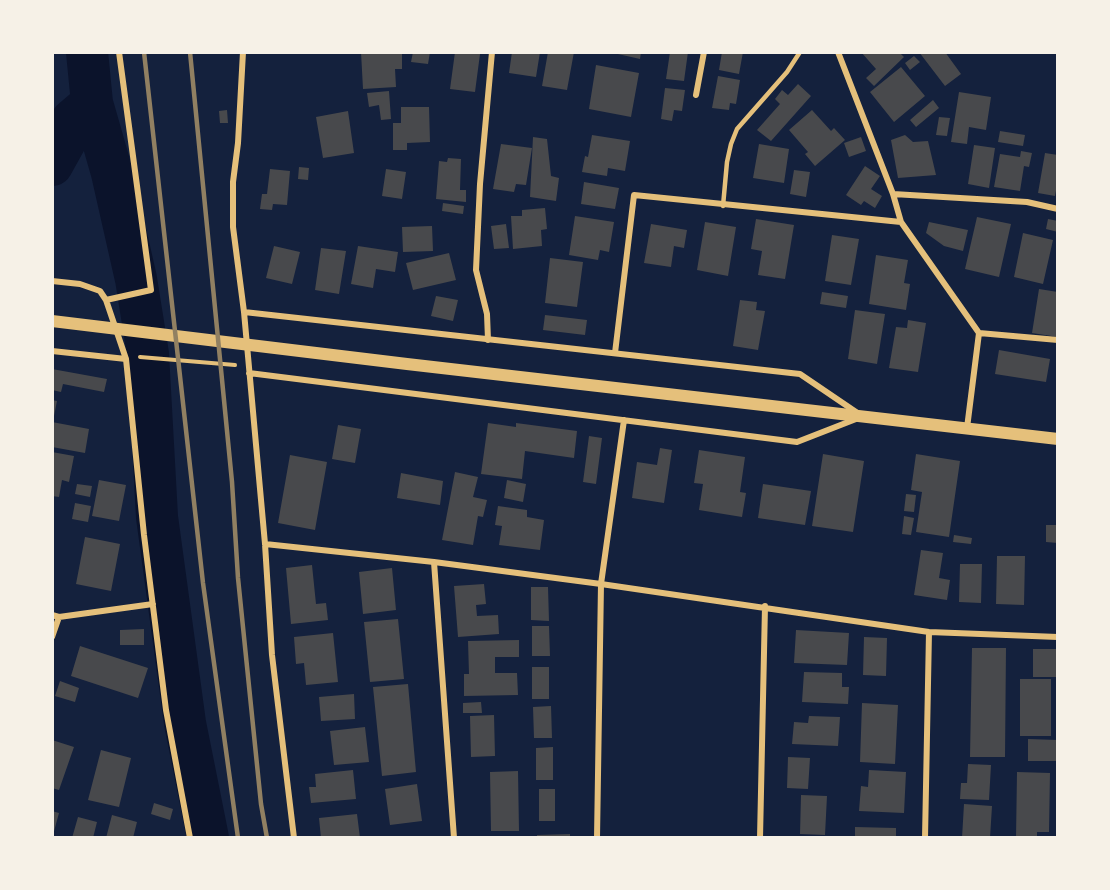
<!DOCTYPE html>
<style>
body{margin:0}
#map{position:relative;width:1110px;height:890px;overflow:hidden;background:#14213d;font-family:"Asap Condensed",sans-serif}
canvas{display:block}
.frame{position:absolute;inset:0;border:54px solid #f6f1e7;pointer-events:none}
</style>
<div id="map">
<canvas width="1110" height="890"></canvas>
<div class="frame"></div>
</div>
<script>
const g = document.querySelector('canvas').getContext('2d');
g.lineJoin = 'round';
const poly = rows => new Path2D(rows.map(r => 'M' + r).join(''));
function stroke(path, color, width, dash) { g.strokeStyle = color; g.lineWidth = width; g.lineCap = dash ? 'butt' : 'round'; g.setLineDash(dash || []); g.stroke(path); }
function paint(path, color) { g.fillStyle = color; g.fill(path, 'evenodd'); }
const river = poly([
 [87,52,92,103,112,173,136,279,148,354,157,517,185,723,208,838],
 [52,165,67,138,72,120,92,103]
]);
const building = poly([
 [361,52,402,52,402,69,395,69,396,87,363,89],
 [413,52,430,52,428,64,411,62],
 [455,52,480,54,475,92,450,89],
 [512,52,540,52,536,77,509,73],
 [548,52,574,52,567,90,542,86],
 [609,52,641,52,640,59],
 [670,52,688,52,684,81,666,79],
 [722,52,743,52,739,74,719,70],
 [861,52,899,52,904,57,874,86,866,78,876,69],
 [919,52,945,52,961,74,945,86],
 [914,56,920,62,910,70,905,63],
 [596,65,639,73,631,117,589,109],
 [901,67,925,96,894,122,870,92],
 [718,76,740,80,736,104,730,103,729,110,712,108],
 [798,84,811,96,771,141,757,130,780,104,775,99,782,90,788,95],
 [665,88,685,90,682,111,674,110,672,121,661,119],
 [389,91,391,119,381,120,379,105,369,107,367,93],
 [959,92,991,97,986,130,969,127,967,144,951,142],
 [933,100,939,108,916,127,910,120],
 [401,107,429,107,430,142,407,143,407,150,393,150,393,123,401,123],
 [227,110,228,123,220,123,219,111],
 [812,110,831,131,834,128,845,140,815,166,805,154,808,152,789,130],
 [348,111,354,153,323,158,316,117],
 [939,117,950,118,947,136,936,135],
 [1000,131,1025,135,1023,146,998,142],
 [592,135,630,141,625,171,608,168,607,176,582,172,585,156,588,157],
 [905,135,913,142,928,141,936,175,898,178,891,140],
 [533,137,547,139,551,176,559,178,556,201,530,197],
 [861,137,866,151,849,157,844,143],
 [501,144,532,148,526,185,516,184,514,192,493,189],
 [759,144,789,149,784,183,753,178],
 [974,145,995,148,989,188,968,184],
 [1021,151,1032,153,1029,167,1024,166,1020,191,994,187,1000,154,1020,157],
 [1045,153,1058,155,1058,180,1055,196,1038,193],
 [448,158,461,159,460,190,466,190,466,202,436,199,439,161,447,162],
 [865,166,880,176,871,189,882,196,875,208,864,201,861,205,846,195],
 [299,167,309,168,308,180,298,179],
 [270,169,290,171,287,205,273,204,272,210,260,209,262,194,267,194],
 [386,169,406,172,402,199,382,196],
 [794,170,810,172,806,197,790,194],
 [584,182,619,188,615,209,581,204],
 [443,203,464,206,463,214,442,211],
 [545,208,547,229,541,230,542,246,513,249,511,216,522,216,522,210],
 [575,216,614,222,609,252,600,250,598,260,569,255],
 [977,217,1011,224,999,277,965,269],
 [756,219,794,225,785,279,758,275,762,251,751,249],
 [1048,219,1058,221,1058,232,1046,229],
 [705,222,736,227,728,276,697,270],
 [929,222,968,230,963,251,944,246,926,233],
 [506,224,509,248,494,249,491,226],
 [651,224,687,230,684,248,674,246,671,267,644,263],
 [432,226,433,251,403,252,402,227],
 [1023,233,1053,240,1043,284,1014,277],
 [832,235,859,239,851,285,825,281],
 [274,246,300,252,292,284,266,278],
 [358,246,398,252,395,272,376,269,373,288,351,284],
 [321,248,346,251,339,294,315,290],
 [449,253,456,280,413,290,406,263],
 [876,255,908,260,904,283,910,284,906,310,869,304],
 [550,258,583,262,577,307,545,303],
 [1039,289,1058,292,1058,337,1032,333],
 [822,292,848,296,846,308,820,304],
 [436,296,458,300,453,321,431,316],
 [740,300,757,302,756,310,765,311,758,350,733,346],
 [855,310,885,314,877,364,848,359],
 [545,315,587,320,585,335,543,330],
 [908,320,926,323,918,372,889,368,896,327,907,328],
 [999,350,1050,359,1046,382,995,374],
 [52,369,107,379,104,392,63,384,61,392,52,390],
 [52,400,57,401,54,416,52,416],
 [52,422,89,429,85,453,52,447],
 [488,423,516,427,516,423,577,431,574,458,525,451,522,479,481,474],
 [338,425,361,429,355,463,332,459],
 [589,436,602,438,596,484,583,482],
 [660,448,672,450,664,503,632,498,637,462,657,465],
 [699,450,745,457,740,492,746,493,742,517,699,510,703,484,694,483],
 [52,452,74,456,69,482,62,480,59,497,52,496],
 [823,454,864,461,853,532,812,526],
 [916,454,960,461,949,537,916,532,922,492,911,490],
 [290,455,327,462,315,530,278,523],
 [455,472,478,477,473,497,487,500,483,517,478,516,473,545,442,540],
 [401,473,443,481,440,505,397,498],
 [99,480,126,485,119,521,92,516],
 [507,480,526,484,523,502,504,498],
 [77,484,92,486,90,497,75,494],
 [763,484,811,491,805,525,758,518],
 [906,494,916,495,914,512,904,511],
 [75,503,91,506,88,522,72,519],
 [498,506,527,510,527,517,544,520,540,550,499,545,502,526,495,525],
 [904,516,914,518,911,535,902,534],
 [1046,525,1058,525,1058,543,1046,542],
 [954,535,972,538,971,544,953,542],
 [85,537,120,544,111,591,76,584],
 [921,550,943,553,939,578,950,580,947,600,914,595],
 [997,556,1025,556,1024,605,996,604],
 [960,564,982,564,981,603,959,602],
 [312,565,316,604,326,603,328,620,291,624,286,568],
 [392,568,396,610,363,614,359,572],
 [484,584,486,604,476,605,477,616,498,615,499,634,458,637,454,586],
 [531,587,548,587,549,621,531,620],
 [398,619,404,679,370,682,364,622],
 [532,626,549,626,550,656,532,656],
 [144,629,144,645,120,645,120,630],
 [796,630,849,633,847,665,794,663],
 [333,633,338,682,306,685,304,663,296,664,294,637],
 [864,637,887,638,886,676,863,675],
 [519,640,519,657,495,657,495,673,517,673,518,695,464,696,464,674,469,674,468,641],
 [80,646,148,668,138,698,71,676],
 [972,648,1006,648,1005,757,970,757],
 [1033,649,1058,649,1058,677,1033,677],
 [532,667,549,667,549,699,532,699],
 [804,672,842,673,842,687,849,687,848,704,802,702],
 [1020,679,1051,679,1051,736,1020,736],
 [60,681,79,688,75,702,55,696],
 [408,684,416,772,382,776,373,687],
 [354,694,355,719,321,721,319,697],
 [481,702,482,713,463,713,463,703],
 [862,703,898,705,895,764,860,762],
 [551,706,552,738,534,738,533,707],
 [494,715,495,756,471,757,470,716],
 [809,716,840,717,838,746,792,744,794,722,808,723],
 [365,727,369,762,334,765,330,731],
 [1028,739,1058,740,1058,761,1028,761],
 [52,740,74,747,59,790,52,788],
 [553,747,553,780,536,780,536,748],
 [101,750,131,758,119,807,88,800],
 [788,757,810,758,808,789,787,788],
 [968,764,991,765,989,800,960,799,961,783,967,783],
 [353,770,356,799,311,803,309,787,316,787,315,774],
 [869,770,906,772,904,813,859,811,861,786,868,787],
 [518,771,519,831,491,831,490,772],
 [1017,772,1050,773,1049,832,1037,832,1037,838,1016,838],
 [417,784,422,821,390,825,385,789],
 [539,789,555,789,555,821,539,821],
 [801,795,827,796,825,835,800,834],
 [154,803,173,809,170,820,151,814],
 [964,804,992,806,990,838,962,838],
 [52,811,59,813,53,835,52,835],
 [357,814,360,838,321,838,319,818],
 [112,815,137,822,133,838,106,838],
 [78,817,97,822,93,838,72,838],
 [855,827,896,828,896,838,855,838],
 [570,834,570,838,537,838,537,835]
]);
const path = poly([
 [140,357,235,365]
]);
const service = poly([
 [723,206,727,162,731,144,737,129,787,72,800,52]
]);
const minor = poly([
 [243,52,238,143,233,182,233,227,244,312,265,544,272,655,294,838],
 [838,52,893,194,901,222,979,333,967,428],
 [696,95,704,52],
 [893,194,1027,202,1058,209],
 [52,281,80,284,100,291,106,300,126,359,144,535,166,710,190,838],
 [106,300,151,290,119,52],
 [244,312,800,374,856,412],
 [979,333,1058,340],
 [488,340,487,314,476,270,480,184,492,52],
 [52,351,126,359],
 [615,353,634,195,901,222],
 [249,373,797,442,856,419],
 [265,544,434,562,601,584,929,632,1058,637],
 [434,562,454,838],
 [52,615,59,617,153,604],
 [52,637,59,617],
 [597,838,601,584,624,420],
 [760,838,765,606],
 [925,838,929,632]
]);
const secondary = poly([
 [52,321,407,364,1058,439]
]);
const rail = poly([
 [144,52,203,583,238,838],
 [190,52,232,482,238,578,261,804,267,838]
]);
stroke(river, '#0b132b', 42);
paint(building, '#48494c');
stroke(path, '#e5c07b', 4);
stroke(service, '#e5c07b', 4.5);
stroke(minor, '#e5c07b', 6);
stroke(secondary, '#e5c07b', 12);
stroke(rail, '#918062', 4.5);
</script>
